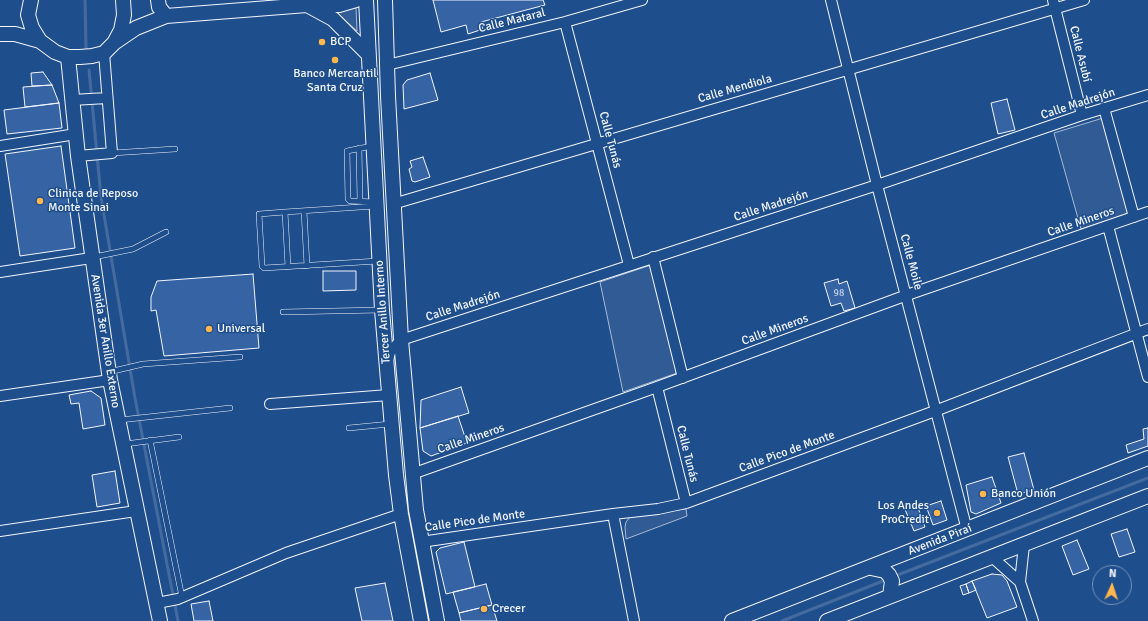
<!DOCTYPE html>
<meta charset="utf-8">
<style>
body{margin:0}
#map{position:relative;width:1148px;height:621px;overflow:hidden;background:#1f4e8c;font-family:Signika,sans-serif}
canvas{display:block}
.north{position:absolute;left:1092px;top:565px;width:40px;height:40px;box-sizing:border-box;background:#1f4e8c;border:1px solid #7391ba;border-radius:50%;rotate:3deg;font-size:11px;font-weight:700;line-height:16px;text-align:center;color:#f2f6ff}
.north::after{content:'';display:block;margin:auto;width:14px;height:18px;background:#ffb74d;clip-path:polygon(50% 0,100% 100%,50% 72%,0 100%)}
</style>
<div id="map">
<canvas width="1148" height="621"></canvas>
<div class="north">N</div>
</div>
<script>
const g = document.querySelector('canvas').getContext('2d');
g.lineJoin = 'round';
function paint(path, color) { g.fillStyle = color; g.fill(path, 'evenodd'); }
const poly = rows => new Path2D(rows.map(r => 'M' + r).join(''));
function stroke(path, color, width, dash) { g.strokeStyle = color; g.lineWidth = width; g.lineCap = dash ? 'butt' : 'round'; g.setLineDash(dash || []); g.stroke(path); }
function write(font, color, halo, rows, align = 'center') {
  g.font = font + ' Signika,sans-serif'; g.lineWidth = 3; g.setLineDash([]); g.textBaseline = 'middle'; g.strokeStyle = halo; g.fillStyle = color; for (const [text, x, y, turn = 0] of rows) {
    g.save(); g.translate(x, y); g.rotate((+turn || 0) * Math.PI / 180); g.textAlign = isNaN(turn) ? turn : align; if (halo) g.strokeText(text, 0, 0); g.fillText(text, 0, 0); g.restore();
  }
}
const green = poly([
 [356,7,357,31,337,13,356,7],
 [1103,118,1128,214,1081,229,1054,133,1103,118],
 [651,265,677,373,623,392,600,282,651,265],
 [686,509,687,516,626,539,625,527,626,522,630,517,634,515,686,509]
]);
const stream = poly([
 [85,0,86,48],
 [89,70,101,197,135,398,178,621],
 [895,576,1148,478],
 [782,621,888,579]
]);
const building = poly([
 [433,0,543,0,545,5,481,22,483,29,468,34,466,25,441,32,433,0],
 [43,72,52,85,32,86,31,73,43,72],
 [430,73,438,100,404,109,403,85,407,80,430,73],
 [52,85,59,103,25,107,23,87,52,85],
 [1007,99,1015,130,998,134,991,103,1007,99],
 [59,103,62,128,7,134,4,110,59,103],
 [61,146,75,248,20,256,5,154,61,146],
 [423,157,430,177,415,182,412,181,409,169,412,167,410,161,423,157],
 [323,271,356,271,356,290,323,291,323,271],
 [253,274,259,348,164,356,156,310,151,311,151,297,157,281,253,274],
 [838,279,839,284,847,281,855,308,844,311,841,303,831,306,824,283,838,279],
 [461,387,469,413,420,428,421,400,461,387],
 [91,391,101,398,105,425,83,429,79,403,71,404,69,395,91,391],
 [458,416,467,443,431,456,423,451,420,428,458,416],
 [1148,428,1148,446,1128,453,1126,445,1144,439,1143,429,1148,428],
 [1024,453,1034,490,1018,494,1008,457,1024,453],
 [115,471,120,503,97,507,92,475,115,471],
 [992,477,1001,503,976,514,971,512,966,485,992,477],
 [941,501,947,520,933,525,926,506,941,501],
 [916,502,925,527,914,531,904,507,916,502],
 [1127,529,1135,552,1119,557,1111,534,1127,529],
 [1077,540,1089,569,1073,575,1062,546,1077,540],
 [464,542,475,587,446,594,436,552,440,548,464,542],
 [992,574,1002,575,1007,581,1017,607,987,618,972,581,992,574],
 [972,581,976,590,969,593,966,584,972,581],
 [385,583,393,621,362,621,355,588,385,583],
 [486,584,492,605,459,613,453,592,486,584],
 [966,584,969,593,963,595,960,586,966,584],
 [209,601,213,621,194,621,191,604,209,601],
 [492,605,497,621,461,621,459,613,492,605]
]);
const lane = poly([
 [372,146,347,151,348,199,350,201,376,202],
 [359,148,360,201],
 [112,153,175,149],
 [304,211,307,266],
 [285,212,375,206],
 [94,257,133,249,166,232],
 [288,267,285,212,259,214,262,266,264,268,378,261],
 [283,312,381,310],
 [109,372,143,364,240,357],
 [120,420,230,408],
 [349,428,390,424],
 [150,440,182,597],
 [125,444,179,437]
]);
const street = poly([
 [831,0,877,185,967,530],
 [1053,0,1082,115],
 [565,22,629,265],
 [387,65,565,22,642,0],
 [72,100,107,98],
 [1104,108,1134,217],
 [0,146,76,134],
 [78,156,112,153,104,53],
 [393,204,1084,0],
 [1108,226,1148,377],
 [653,257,683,378],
 [0,272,91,258],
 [388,361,390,352,401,340,877,185,1082,115,1148,95],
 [657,387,686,503],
 [0,396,110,380],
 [270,404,389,395],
 [412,474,657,387,907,295,1148,212],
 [613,514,634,621],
 [0,531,136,511],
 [421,542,613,514,658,509,686,503,935,411,1148,329],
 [1024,545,1020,582,1033,621],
 [992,557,1020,582],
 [157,603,178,599,286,553,401,514]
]);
const secondary = poly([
 [31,0,28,15,32,28,40,41,55,52,68,57,80,57,92,56,104,53,114,43,121,30,124,15,123,0],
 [158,0,159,7,166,16],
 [366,0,382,310,396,475,401,514,421,621],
 [385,0,388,96,401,340,416,510,437,621],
 [309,6,333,19,368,54],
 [0,34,15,34,40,41],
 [114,43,136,28,166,16,307,5,339,5,356,0],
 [68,57,78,156,110,380,160,621],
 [871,568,885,571,889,575,892,581,890,596],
 [732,621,1148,458],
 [827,621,1148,496]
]);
const markers = [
 [322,42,4,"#ffb74d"],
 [335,60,4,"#ffb74d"],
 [40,201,4,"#ffb74d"],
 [209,329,4,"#ffb74d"],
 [983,494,4,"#ffb74d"],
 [937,513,4,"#ffb74d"],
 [484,609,4,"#ffb74d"]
];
const numberNames = [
 ["98",839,293]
];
const streetNames = [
 ["Calle Mataral",512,21,-14],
 ["Calle Asubí",1080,54,76],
 ["Calle Mendiola",735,89,-16],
 ["Calle Madrejón",1078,104,-18],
 ["Calle Tunás",610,140,75],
 ["Calle Madrejón",771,206,-18],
 ["Calle Mineros",1081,222,-19],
 ["Calle Moile",911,262,75],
 ["Calle Madrejón",463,306,-18],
 ["Tercer Anillo Interno",383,312,-94],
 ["Calle Mineros",775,330,-20],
 ["Avenida 3er Anillo Externo",105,341,81],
 ["Calle Mineros",471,439,-19],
 ["Calle Pico de Monte",787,452,-20],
 ["Calle Tunás",687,454,76],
 ["Calle Pico de Monte",475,521,-8],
 ["Avenida Piraí",940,540,-21]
];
const poiNames = [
 ["BCP",330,42],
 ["Banco Mercantil",335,74,"center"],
 ["Santa Cruz",335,88,"center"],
 ["Clinica de Reposo",48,194],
 ["Monte Sinai",48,208],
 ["Universal",217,329],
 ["Banco Unión",991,494],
 ["Los Andes",929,506,"right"],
 ["ProCredit",929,520,"right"],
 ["Crecer",492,609]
];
paint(green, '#305b95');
stroke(green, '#a8bbd7', 1);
stroke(stream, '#446ba0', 3);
paint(building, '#3563a3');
stroke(building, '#f2f6ff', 1);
stroke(lane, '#f2f6ff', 6);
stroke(street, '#f2f6ff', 12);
stroke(secondary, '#f2f6ff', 16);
stroke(lane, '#1f4e8c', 5);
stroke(street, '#1f4e8c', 10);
stroke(secondary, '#1f4e8c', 14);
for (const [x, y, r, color] of markers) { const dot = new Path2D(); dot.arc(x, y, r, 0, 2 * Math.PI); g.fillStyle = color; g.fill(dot); stroke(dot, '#1f4e8c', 1.5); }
write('10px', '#c3d1e8', null, numberNames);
write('12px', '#f2f6ff', '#1f4e8c', streetNames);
write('12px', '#f2f6ff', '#1f4e8c', poiNames, 'left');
</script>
